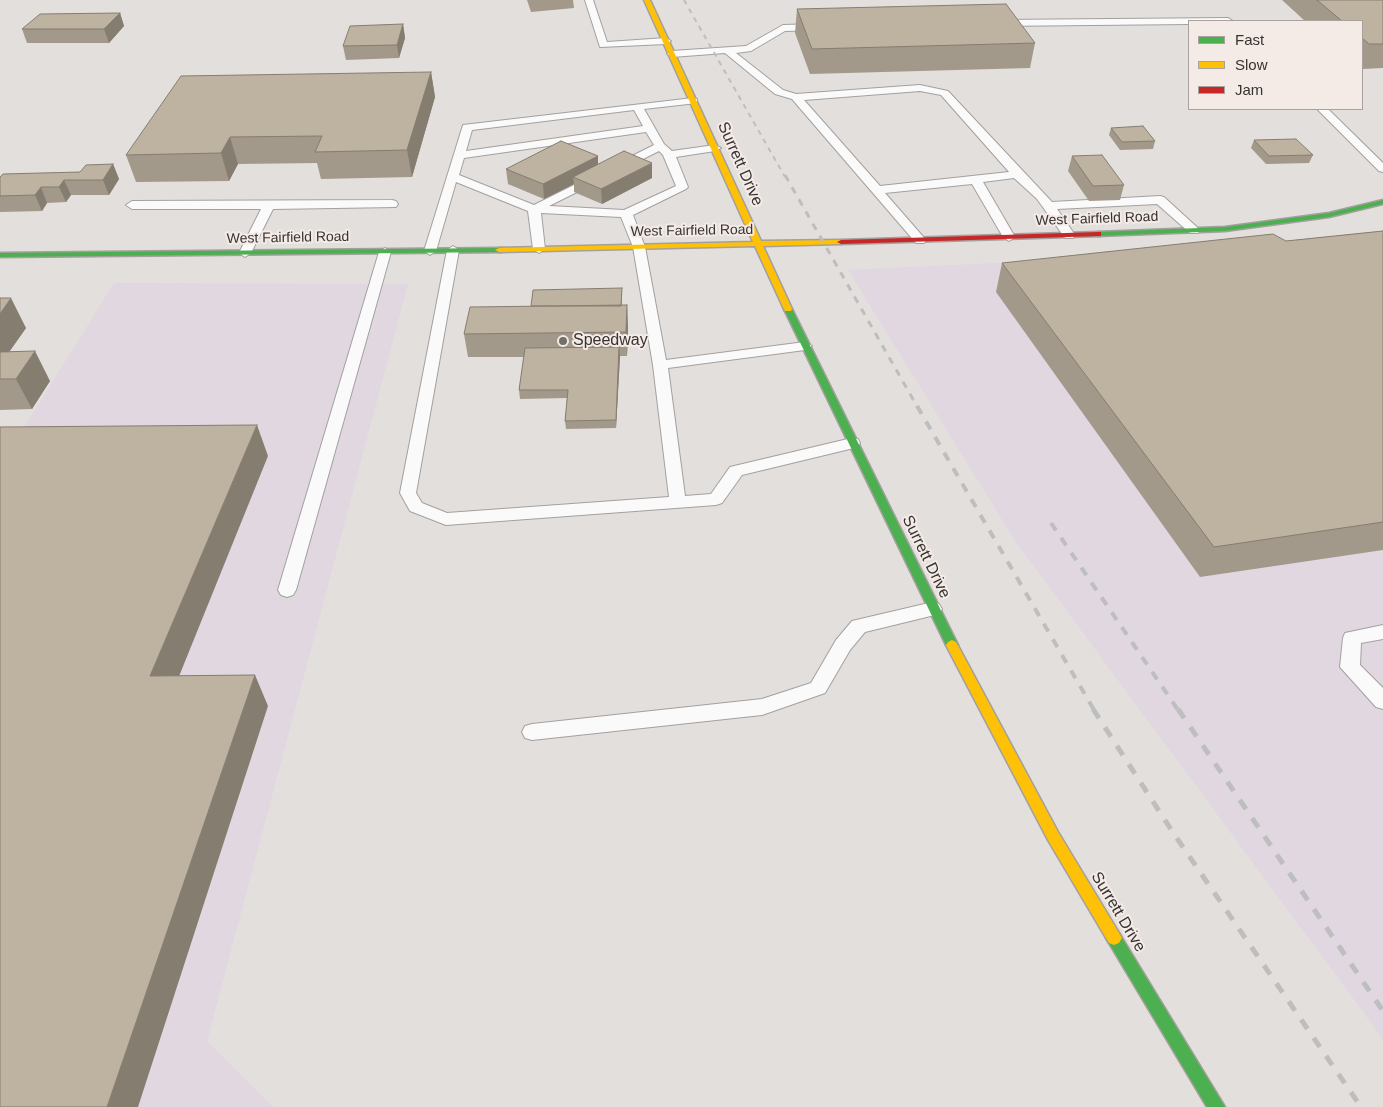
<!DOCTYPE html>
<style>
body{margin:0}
#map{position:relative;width:1383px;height:1107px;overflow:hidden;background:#e3dfdd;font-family:Helvetica,sans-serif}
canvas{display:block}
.legend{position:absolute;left:1188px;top:20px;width:175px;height:90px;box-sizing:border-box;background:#f4ebe7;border:1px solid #a8a19e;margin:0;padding:6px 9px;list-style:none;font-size:15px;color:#363331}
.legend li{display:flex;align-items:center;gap:10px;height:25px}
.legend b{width:25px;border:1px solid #a8a19e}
</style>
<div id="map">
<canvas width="1383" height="1107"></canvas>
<ul class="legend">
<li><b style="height:6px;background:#4caf50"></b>Fast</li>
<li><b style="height:6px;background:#ffc107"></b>Slow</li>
<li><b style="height:6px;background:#c62828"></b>Jam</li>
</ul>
</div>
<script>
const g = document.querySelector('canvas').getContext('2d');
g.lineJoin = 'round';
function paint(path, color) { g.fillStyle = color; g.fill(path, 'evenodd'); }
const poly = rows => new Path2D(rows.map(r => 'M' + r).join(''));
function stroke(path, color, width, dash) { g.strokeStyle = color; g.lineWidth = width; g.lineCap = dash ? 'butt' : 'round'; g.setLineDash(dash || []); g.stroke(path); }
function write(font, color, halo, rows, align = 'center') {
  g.font = font + ' Helvetica,sans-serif'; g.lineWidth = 4; g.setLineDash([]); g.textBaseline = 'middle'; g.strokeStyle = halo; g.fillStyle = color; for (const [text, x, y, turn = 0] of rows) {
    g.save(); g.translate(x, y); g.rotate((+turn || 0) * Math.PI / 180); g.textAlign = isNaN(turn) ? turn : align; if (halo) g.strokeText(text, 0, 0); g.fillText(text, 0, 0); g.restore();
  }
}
const industrial = poly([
 [1383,234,1383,1039,1015,541,848,270,1329,247],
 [114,283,408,284,207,1041,273,1107,0,1107,18,437]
]);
const lane = poly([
 [585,0,593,0,607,42,666,38,671,41,666,44,600,47,585,0],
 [1228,18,1233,21,1189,21,1189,24,997,26,992,23,997,20,1228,18],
 [783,25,818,24,823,27,818,30,785,31,751,51,736,53,783,90,796,94,920,85,948,91,1052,202,1160,196,1164,197,1200,230,1198,233,1190,233,1157,204,1057,209,1075,235,1073,238,1065,238,1037,199,1014,178,983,182,1015,237,1009,241,1003,237,972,184,885,193,926,240,924,243,916,243,792,99,775,94,725,53,672,57,667,54,672,51,746,46,783,25],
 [920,91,941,95,1009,172,880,186,804,100,920,91],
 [693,98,697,99,697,103,644,109,664,144,672,151,715,145,721,148,715,151,676,157,688,187,686,189,633,215,645,247,666,360,805,342,812,346,805,350,668,368,685,496,711,494,730,467,852,438,858,439,860,443,858,447,742,475,722,503,716,505,446,525,410,511,400,493,447,250,453,246,459,250,416,493,422,503,447,513,669,497,653,365,633,247,621,217,541,213,545,249,539,253,533,249,528,211,456,182,436,251,430,255,424,251,463,125,693,98],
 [634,110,643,126,466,151,472,130,634,110],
 [646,132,654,145,534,205,459,175,464,158,646,132],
 [659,151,663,155,676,186,624,210,549,206,659,151],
 [1317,109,1328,109,1383,163,1383,172,1379,171,1317,109],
 [392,200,396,201,398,204,396,207,273,209,251,253,245,257,239,253,261,209,132,209,126,205,132,201,392,200],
 [385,248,391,252,296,590,293,595,287,597,281,595,278,590,379,252,385,248],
 [933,602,939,604,942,609,939,614,865,632,850,650,825,693,762,715,532,740,525,738,522,732,525,726,532,724,762,699,811,683,836,640,852,621,933,602],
 [1383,625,1383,639,1361,643,1360,665,1383,688,1383,709,1376,707,1340,667,1343,638,1345,633,1383,625]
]);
const fast = poly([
 [1383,200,1383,204,1329,217,1225,231,1098,236,1094,234,1098,232,1225,227,1329,213,1383,200],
 [499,248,502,248,502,252,0,257,0,253,499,248],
 [788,306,792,309,958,645,956,648,948,648,946,645,784,309,788,306],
 [1114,931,1119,933,1225,1107,1207,1107,1109,943,1106,938,1109,933,1114,931]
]);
const slow = poly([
 [644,0,650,0,761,241,841,240,845,242,841,244,763,246,792,309,791,311,785,311,784,309,755,246,499,252,495,250,499,248,753,242,644,0],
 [952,640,956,642,1058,832,1119,933,1122,938,1119,943,1114,945,1109,943,1048,840,946,645,948,642,952,640]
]);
const jam = poly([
 [1098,232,1101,232,1101,236,841,244,837,242,841,240,1098,232]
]);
const railFar3 = poly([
 [684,0,785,177]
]);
const railFar2 = poly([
 [785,175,918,408]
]);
const railFar1 = poly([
 [917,406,1094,710],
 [1051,523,1178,710]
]);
const rail = poly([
 [1093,709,1174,834,1361,1107],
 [1178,709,1383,1011]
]);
const wall = poly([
 [527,0,573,0,574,8,531,12],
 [1282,0,1383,0,1383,68,1362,69,1362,21,1305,21],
 [797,9,1035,43,1030,68,810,74,795,33],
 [120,13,124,26,109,43,27,43,22,29],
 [403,24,405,38,399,58,346,60,343,46],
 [431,72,435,97,412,177,321,179,317,163,238,164,229,181,136,182,126,155],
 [1111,128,1155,141,1153,149,1120,150,1109,135],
 [1254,140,1313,155,1309,163,1266,164,1251,148],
 [598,156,598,164,652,178,602,204,574,192,574,184,544,199,508,184,506,169],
 [1072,156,1124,185,1120,200,1089,201,1068,171],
 [113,164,119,179,109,195,71,195,66,202,47,203,42,211,0,212,0,177,80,172],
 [1383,231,1383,550,1200,577,996,292,1002,263,1286,241],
 [622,288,622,306,627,305,628,329,627,356,620,356,616,428,566,429,565,421,567,398,520,399,519,390,524,357,468,357,464,334],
 [0,298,26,328,9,352,50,381,32,409,0,410]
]);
const shadedWall = poly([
 [120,13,124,26,109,43,104,29],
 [403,24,405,38,399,58,397,45],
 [431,72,435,97,412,177,407,150],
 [230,137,238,164,229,181,221,153],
 [598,156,598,171,573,177,574,184,544,199,543,184],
 [652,163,652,178,602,204,601,189],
 [113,164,119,179,109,195,103,180],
 [64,180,71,195,66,202,59,187],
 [41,187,47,203,42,211,35,195],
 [11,298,26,328,0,365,0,314],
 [627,305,628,329,627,356,626,332],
 [619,347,620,356,616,428,616,420],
 [35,351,50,381,32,409,16,379],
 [257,425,268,456,167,706,150,676],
 [255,675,268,706,138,1107,107,1107]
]);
const building = poly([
 [1317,0,1383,0,1383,44,1369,44,1362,38,1362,21,1342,21,1317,0],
 [1006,4,1035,43,812,49,797,9,1006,4],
 [120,13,104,29,22,29,40,14,120,13],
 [403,24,397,45,343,46,350,26,403,24],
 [431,72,407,150,315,152,322,136,230,137,221,153,126,155,181,76,431,72],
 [1143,126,1155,141,1122,142,1111,128,1143,126],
 [1296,139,1313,155,1269,156,1254,140,1296,139],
 [561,141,598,156,543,184,506,169,561,141],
 [624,151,652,163,601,189,573,177,624,151],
 [1102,155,1124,185,1093,186,1072,156,1102,155],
 [113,164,103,180,64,180,59,187,41,187,35,195,0,196,0,177,3,174,80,172,86,165,113,164],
 [1383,231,1383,522,1214,547,1002,263,1273,234,1286,241,1383,231],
 [622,288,621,306,531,306,533,290,622,288],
 [0,298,11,298,0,314,0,298],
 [627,305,626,332,464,334,470,307,627,305],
 [619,347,616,420,565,421,568,390,519,390,525,348,619,347],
 [35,351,16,379,0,379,0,352,35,351],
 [257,425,150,676,255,675,107,1107,0,1107,0,427,257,425]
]);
const markers = [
 [563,341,5,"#736f6d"]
];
const farStreetnames = [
 ["West Fairfield Road",1097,219,-2],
 ["West Fairfield Road",692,231,-1],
 ["West Fairfield Road",288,238,-1]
];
const streetNames = [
 ["Surrett Drive",740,164,66],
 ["Surrett Drive",926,557,64],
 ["Surrett Drive",1118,912,59]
];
const poiNames = [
 ["Speedway",573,341]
];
paint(industrial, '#e0d7e1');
stroke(lane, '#a3a09e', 2);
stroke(fast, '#a3a09e', 3);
stroke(slow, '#a3a09e', 3);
stroke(jam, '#a3a09e', 3);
paint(lane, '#fbfafa');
paint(fast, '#4caf50');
paint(slow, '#ffc107');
paint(jam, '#c62828');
stroke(railFar3, '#bebebe', 2, [5, 5]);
stroke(railFar2, '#bebebe', 3, [7, 7]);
stroke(railFar1, '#bebebe', 4, [9, 9]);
stroke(rail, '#bebebe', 5, [11, 11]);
paint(wall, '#a3998a');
paint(shadedWall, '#857d70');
paint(building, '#beb2a0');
stroke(building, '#857d70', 1);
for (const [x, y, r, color] of markers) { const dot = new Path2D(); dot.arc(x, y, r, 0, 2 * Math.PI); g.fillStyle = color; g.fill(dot); stroke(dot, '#f4ebe7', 2); }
write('14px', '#363331', '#f4ebe7', farStreetnames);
write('16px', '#363331', '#f4ebe7', streetNames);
write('16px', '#363331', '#f4ebe7', poiNames, 'left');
</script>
